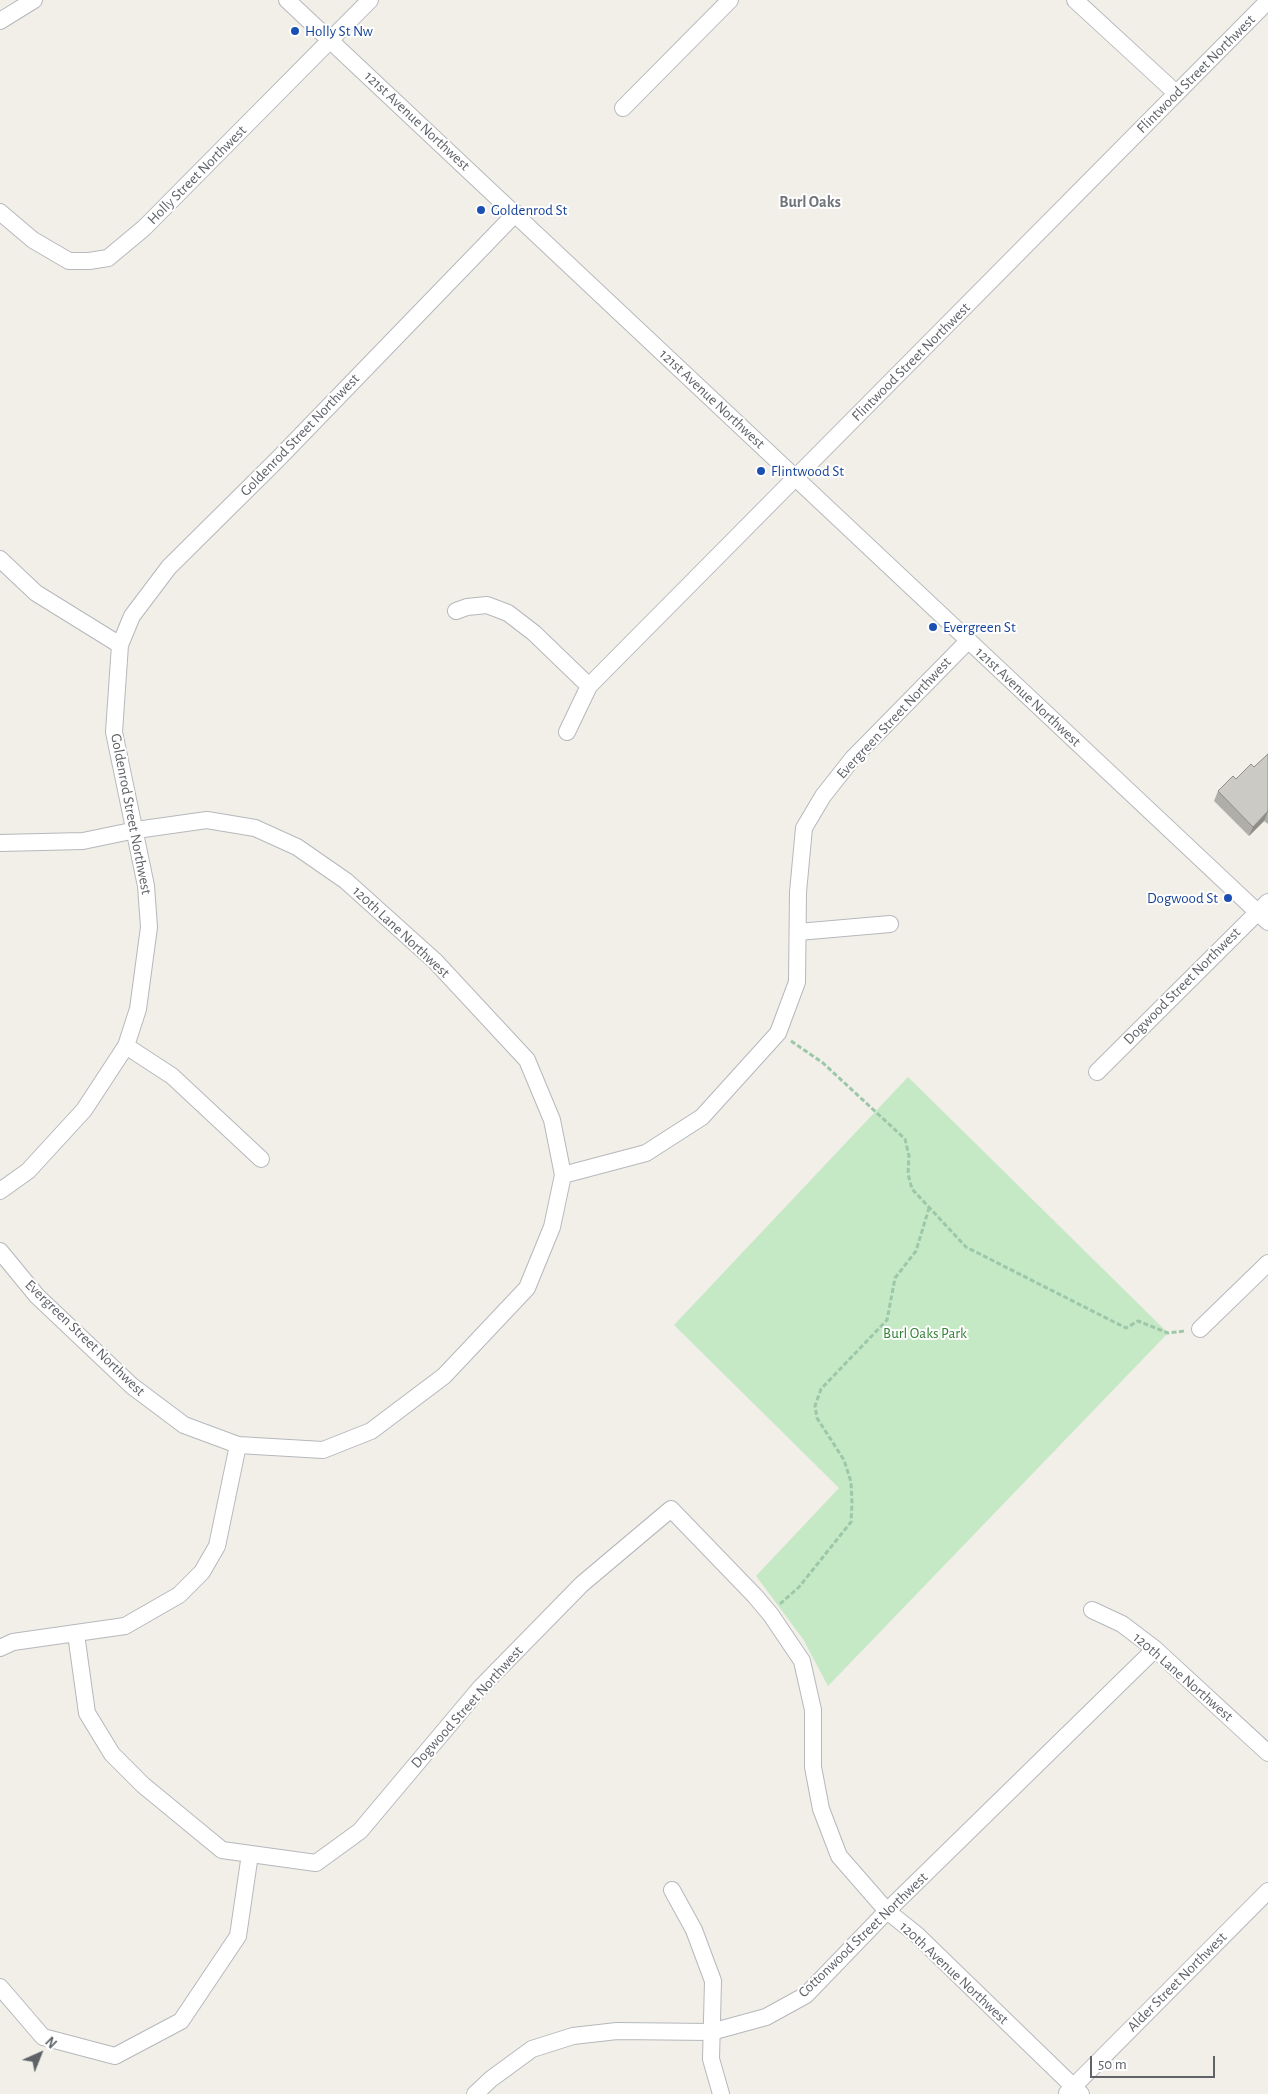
<!DOCTYPE html>
<style>
body{margin:0}
#map{position:relative;width:1268px;height:2094px;overflow:hidden;background:#f1efe8;font-family:"Alegreya Sans",sans-serif}
canvas{display:block}
.north{position:absolute;left:15px;top:2029px;width:50px;height:50px;-webkit-text-stroke:4px #fff;paint-order:stroke;rotate:44deg;font-size:14px;font-weight:700;line-height:20px;text-align:center;color:#5f6368}
.north::after{content:'';display:block;margin:auto;width:18px;height:22px;background:#5f6368;clip-path:polygon(50% 0,100% 100%,50% 72%,0 100%)}
.scale{position:absolute;left:1090px;top:2056px;width:125px;height:22px;box-sizing:border-box;border:2px solid #5f6368;border-top:0;padding-left:6px;font-size:15px;line-height:18px;white-space:nowrap;color:#5f6368;-webkit-text-stroke:4px #fff;paint-order:stroke}
</style>
<div id="map">
<canvas width="1268" height="2094"></canvas>
<div class="north">N</div>
<div class="scale">50 m</div>
</div>
<script>
const g = document.querySelector('canvas').getContext('2d');
g.lineJoin = 'round';
function paint(path, color) { g.fillStyle = color; g.fill(path, 'evenodd'); }
const poly = rows => new Path2D(rows.map(r => 'M' + r).join(''));
function stroke(path, color, width, dash) { g.strokeStyle = color; g.lineWidth = width; g.lineCap = dash ? 'butt' : 'round'; g.setLineDash(dash || []); g.stroke(path); }
function write(font, color, halo, rows, align = 'center') {
  g.font = font + ' "Alegreya Sans",sans-serif'; g.lineWidth = 4; g.setLineDash([]); g.textBaseline = 'middle'; g.strokeStyle = halo; g.fillStyle = color; for (const [text, x, y, turn = 0] of rows) {
    g.save(); g.translate(x, y); g.rotate((+turn || 0) * Math.PI / 180); g.textAlign = isNaN(turn) ? turn : align; if (halo) g.strokeText(text, 0, 0); g.fillText(text, 0, 0); g.restore();
  }
}
const green = poly([
 [908,1077,1168,1333,828,1686,803,1639,756,1576,839,1488,674,1325]
]);
const path = poly([
 [791,1041,823,1063,905,1139,909,1156,908,1174,912,1189,966,1247,1126,1328,1138,1321,1168,1333,1185,1331],
 [780,1604,799,1587,851,1522,852,1503,851,1482,844,1460,817,1418,815,1406,821,1389,887,1320,895,1278,916,1251,929,1208]
]);
const minor = poly([
 [287,0,1268,922],
 [1075,0,1176,93],
 [0,21,34,0],
 [623,108,730,0],
 [0,212,33,240,69,261,89,261,108,258,144,228,370,0],
 [0,559,36,593,120,645],
 [456,611,467,607,487,605,508,613,534,633,589,686],
 [567,732,589,686,1268,1],
 [0,843,83,841,136,830,207,820,255,828,297,847,346,881,435,961,527,1060,552,1120,563,1175,552,1227,527,1288,444,1376,371,1431,323,1450,238,1445,184,1425,132,1386,37,1296,0,1251],
 [798,932,890,924],
 [126,1046,172,1076,261,1159],
 [1097,1072,1268,902],
 [563,1175,646,1153,702,1117,778,1033,797,982,798,892,804,828,823,796,853,758,968,641],
 [0,1191,28,1171,84,1110,126,1046,138,1009,149,927,146,886,114,732,120,645,132,616,169,567,278,459,516,213],
 [1200,1329,1268,1263],
 [1092,1610,1122,1624,1155,1649,1268,1753],
 [76,1634,87,1713,112,1754,143,1785,222,1850,316,1863,360,1831,481,1687,582,1584,671,1509,755,1596,771,1615,802,1661,813,1710,813,1767,821,1809,839,1856,887,1911,916,1934,1081,2094],
 [0,1648,13,1642,125,1626,179,1595,202,1572,217,1546,238,1445],
 [672,1890,694,1930,713,1981,711,2059,721,2094],
 [0,1987,43,2037,115,2056,181,2021,238,1936,250,1854],
 [1067,2093,1268,1891],
 [475,2094,491,2079,532,2049,573,2036,617,2031,711,2032,766,2017,806,1995,887,1911,1155,1649]
]);
const wall = poly([
 [1268,754,1268,824,1264,821,1249,836,1214,801,1218,791,1254,767]
]);
const shadedWall = poly([
 [1268,811,1264,821,1249,836,1253,827]
]);
const building = poly([
 [1268,754,1268,811,1253,827,1218,791,1233,776,1236,779,1251,764,1254,767,1268,754]
]);
const markers = [
 [295,31,5,"#1a4fb4"],
 [481,210,5,"#1a4fb4"],
 [761,471,5,"#1a4fb4"],
 [933,627,5,"#1a4fb4"],
 [1228,898,5,"#1a4fb4"]
];
const transitNames = [
 ["Holly St Nw",305,31],
 ["Goldenrod St",491,210],
 ["Flintwood St",771,471],
 ["Evergreen St",943,627],
 ["Dogwood St",1218,898,"right"]
];
const streetNames = [
 ["Flintwood Street Northwest",1196,74,-45],
 ["121st Avenue Northwest",417,121,43],
 ["Holly Street Northwest",197,175,-45],
 ["Flintwood Street Northwest",911,362,-45],
 ["121st Avenue Northwest",712,399,43],
 ["Goldenrod Street Northwest",300,435,-46],
 ["121st Avenue Northwest",1028,697,43],
 ["Evergreen Street Northwest",894,718,-47],
 ["Goldenrod Street Northwest",131,814,79],
 ["120th Lane Northwest",401,932,43],
 ["Dogwood Street Northwest",1182,986,-45],
 ["Evergreen Street Northwest",85,1338,44],
 ["120th Lane Northwest",1183,1677,41],
 ["Dogwood Street Northwest",467,1707,-48],
 ["Cottonwood Street Northwest",863,1935,-44],
 ["120th Avenue Northwest",954,1973,43],
 ["Alder Street Northwest",1177,1982,-45]
];
const parkNames = [
 ["Burl Oaks Park",925,1333]
];
const neighbourhoodNames = [
 ["Burl Oaks",810,202]
];
paint(green, '#c5e8c5');
stroke(minor, '#b5b8bc', 18);
stroke(path, '#9cc7a9', 3, [5, 2.5]);
stroke(minor, '#fff', 16);
paint(wall, '#afaea9');
paint(shadedWall, '#8f8d8a');
paint(building, '#cccac5');
stroke(building, '#8f8d8a', 1);
for (const [x, y, r, color] of markers) { const dot = new Path2D(); dot.arc(x, y, r, 0, 2 * Math.PI); g.fillStyle = color; g.fill(dot); stroke(dot, '#fff', 2); }
write('15px', '#164399', '#fff', transitNames, 'left');
write('15px', '#5f6368', '#fff', streetNames);
write('15px', '#348238', '#fff', parkNames);
write('bold 16px', '#70757a', '#fff', neighbourhoodNames);
</script>
